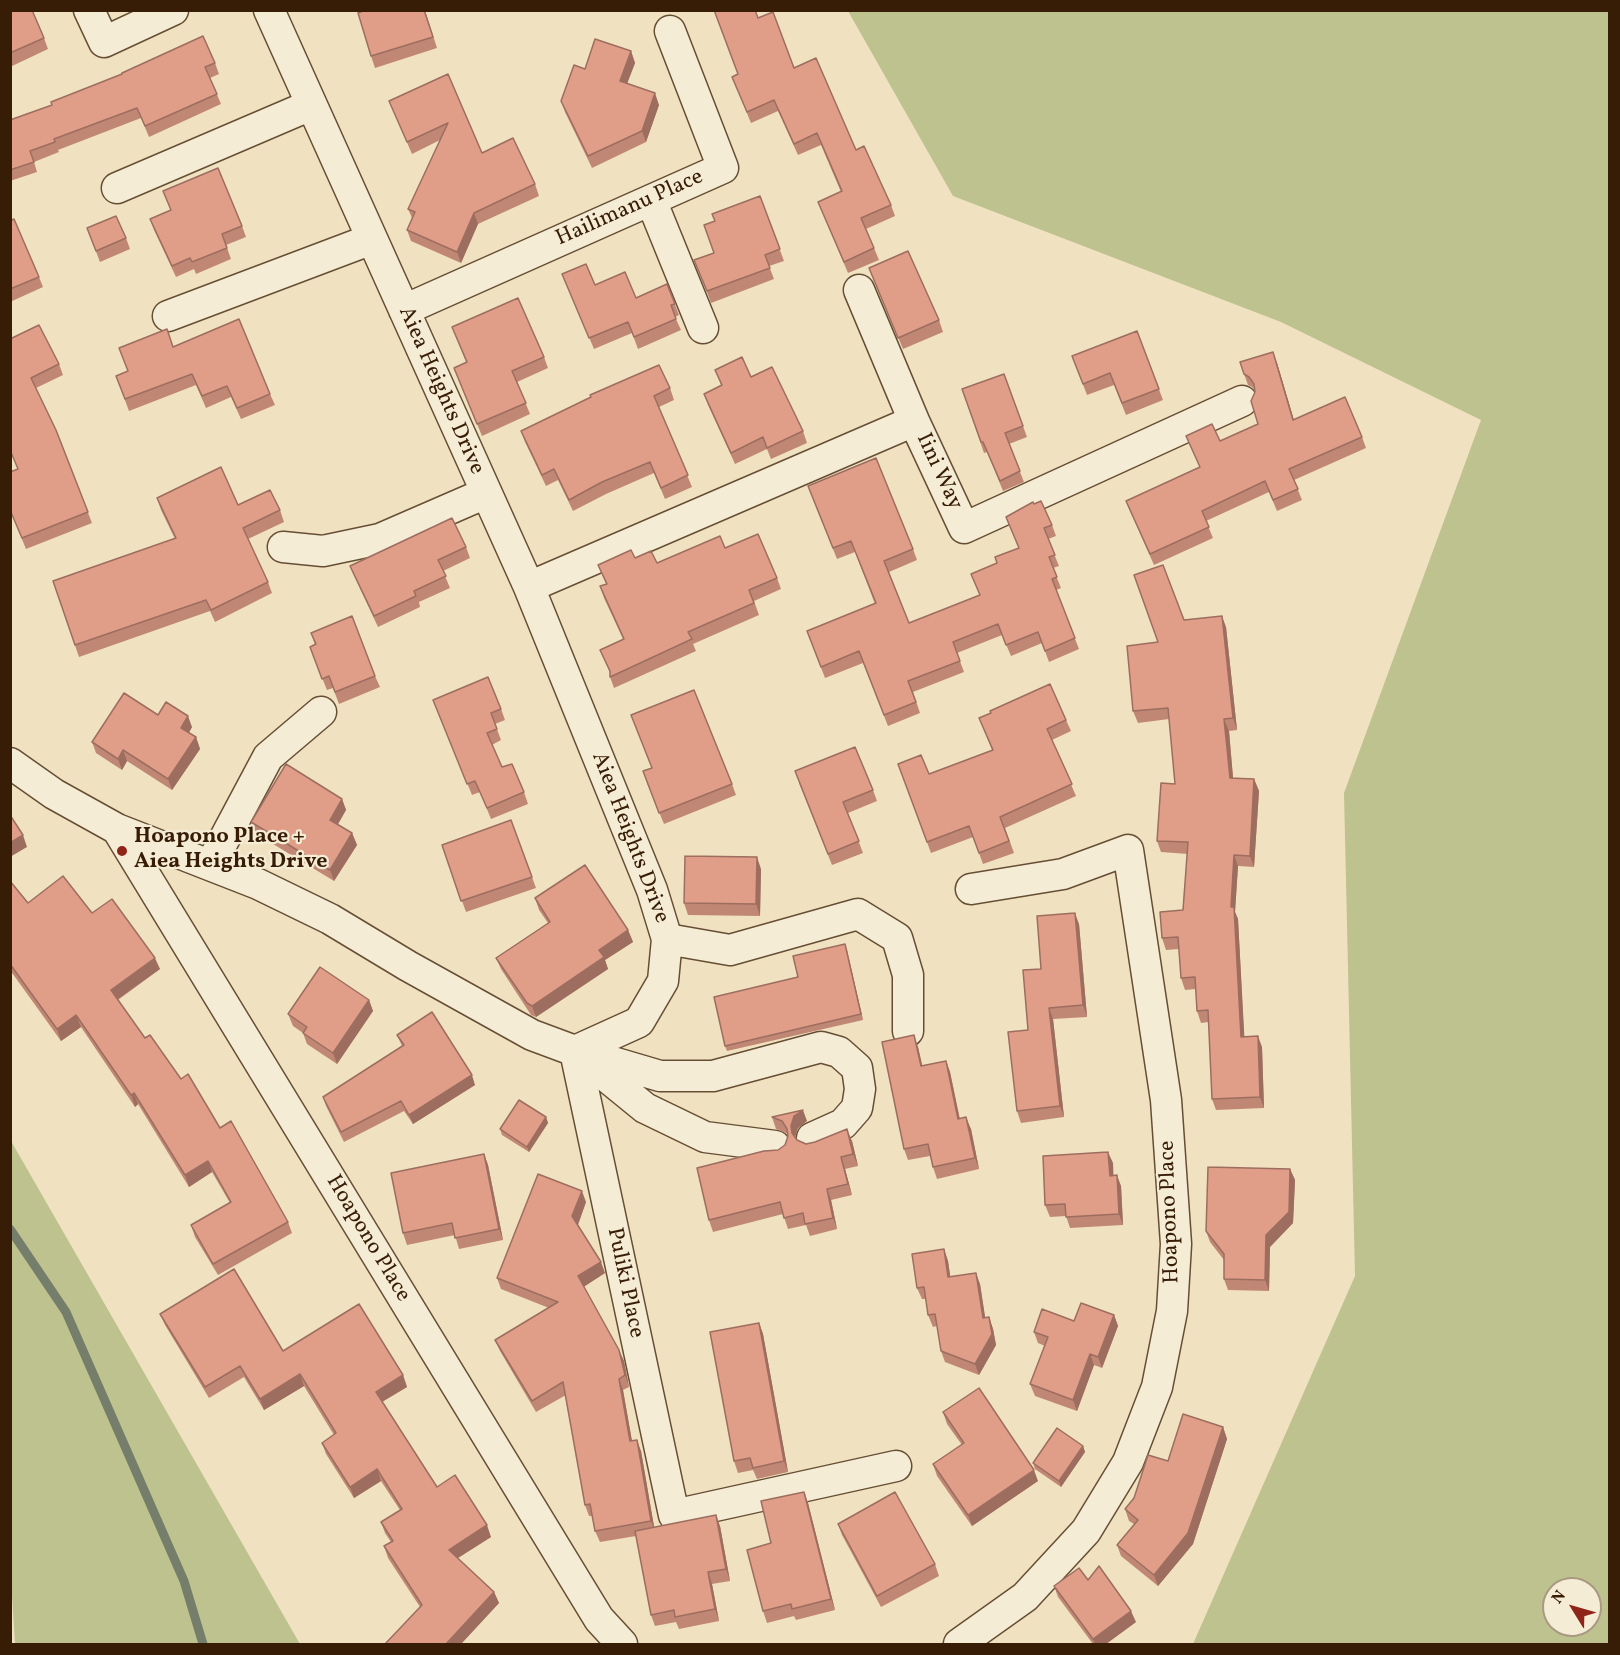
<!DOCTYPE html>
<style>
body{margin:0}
#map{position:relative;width:1620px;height:1655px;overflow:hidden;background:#f0e2c0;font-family:Vollkorn,serif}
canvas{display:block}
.frame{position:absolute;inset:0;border:12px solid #381d06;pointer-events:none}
.north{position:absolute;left:1542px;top:1577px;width:60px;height:60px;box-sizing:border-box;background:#f5ecd6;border:2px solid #a99983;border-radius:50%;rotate:307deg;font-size:16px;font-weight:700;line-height:24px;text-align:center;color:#381d06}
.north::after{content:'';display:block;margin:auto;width:21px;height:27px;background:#8f2418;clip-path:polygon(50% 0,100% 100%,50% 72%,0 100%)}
</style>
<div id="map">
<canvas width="1620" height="1655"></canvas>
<div class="frame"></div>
<div class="north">N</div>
</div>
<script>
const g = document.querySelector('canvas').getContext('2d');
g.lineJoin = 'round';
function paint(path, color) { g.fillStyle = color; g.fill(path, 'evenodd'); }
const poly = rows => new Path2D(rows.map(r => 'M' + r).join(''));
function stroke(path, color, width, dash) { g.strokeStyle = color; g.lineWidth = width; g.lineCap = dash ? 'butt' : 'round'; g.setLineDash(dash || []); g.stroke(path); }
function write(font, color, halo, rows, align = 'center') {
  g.font = font + ' Vollkorn,serif'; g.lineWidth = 4.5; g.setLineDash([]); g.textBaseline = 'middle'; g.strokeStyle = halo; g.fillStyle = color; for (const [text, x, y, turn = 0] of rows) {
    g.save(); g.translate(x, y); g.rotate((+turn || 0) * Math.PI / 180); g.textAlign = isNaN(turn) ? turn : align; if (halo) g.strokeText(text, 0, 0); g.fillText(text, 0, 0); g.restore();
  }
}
const green = poly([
 [848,11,1609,11,1609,1644,1193,1644,1355,1276,1344,793,1481,420,1281,322,953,196],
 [1554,1589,1590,1589,1590,1625,1554,1625],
 [10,1141,11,1141,300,1644,15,1644,10,1563]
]);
const stream = poly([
 [10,1229,66,1312,184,1581,203,1644]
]);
const minor = poly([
 [89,10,104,42,173,10],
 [117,188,311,105],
 [651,200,703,328],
 [859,290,914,421],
 [404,310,723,168,670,31],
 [168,316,372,239],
 [283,547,323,551,380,539,486,493],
 [529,587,914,421,964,528,1242,401],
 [10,763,54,794,117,829,258,884,330,919,408,966,532,1035,575,1051,639,1022,663,981,667,939,652,890,529,587,269,10],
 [117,829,599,1619,622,1644],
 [211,864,268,757,321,712],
 [667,939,730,950,858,914,897,938,908,975,908,1031],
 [575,1051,674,1515,896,1466],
 [775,1146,705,1137,645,1108,575,1051,660,1076,713,1076,821,1047,839,1052,857,1068,860,1089,857,1108,843,1124,812,1138],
 [959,1644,1025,1597,1086,1531,1128,1462,1157,1387,1172,1311,1176,1244,1166,1100,1128,850,1063,874,971,889]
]);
const wall = poly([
 [10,10,44,38,48,49,10,67],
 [366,10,425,10,437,48,375,68,371,56],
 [758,18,856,150,891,205,895,216,866,229,879,260,848,273,818,202,841,192,821,145,798,155,778,111,751,123,732,77,737,74],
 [631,51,635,63,627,83,659,105,646,142,592,168,565,112,561,101,585,69],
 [215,63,219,74,210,78,221,104,149,137,141,118,58,150,59,152,34,162,37,172,10,181,10,120],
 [448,74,482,153,535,184,539,196,478,224,461,263,411,241,407,230,412,218,408,209,440,140,412,154,389,101],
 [760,196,784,261,769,266,774,279,711,303,699,271,714,253,715,221],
 [150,219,242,226,246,237,226,245,231,259,196,274,194,269,176,277,154,230],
 [10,221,39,277,43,287,10,302],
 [87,228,126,238,130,249,100,262],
 [869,268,939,320,943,332,903,349],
 [562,274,636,298,667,284,679,315,675,317,681,330,638,349,632,333,594,349],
 [452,327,544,357,548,368,517,382,530,414,482,436,454,368,466,362],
 [1137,331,1163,400,1126,415,1114,385,1087,395,1072,356],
 [10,339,59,364,63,375,36,388,56,430,92,523,26,549,10,510,18,470],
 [173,347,270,394,275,405,241,419,231,397,206,408,196,385,129,411,116,376,128,371],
 [1277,363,1294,420,1362,437,1366,448,1294,480,1302,500,1277,511,1269,492,1206,521,1213,538,1154,565,1130,511,1126,501,1200,467,1186,436,1220,441,1258,424,1255,390,1252,387,1248,385,1244,374],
 [715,370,751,377,803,431,807,443,771,459,767,449,735,464,708,405,704,394,721,385],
 [1004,374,1027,437,1009,444,1024,482,1003,491,987,452,984,453,962,389],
 [670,388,674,400,659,407,692,487,665,499,654,473,606,494,573,511,558,480,546,486,525,442,521,431],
 [812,497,913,549,917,560,889,572,909,623,979,595,997,563,1019,548,1006,517,1034,504,1052,525,1056,536,1048,539,1059,566,1053,568,1061,588,1056,590,1079,649,1049,662,1042,643,1011,656,1002,635,957,653,964,672,913,692,920,713,888,726,863,663,825,678,807,631,875,604,855,552,837,559],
 [157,498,238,505,280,510,284,522,248,539,268,582,272,593,215,622,210,611,79,657,53,581,175,539,161,510],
 [466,547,470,558,443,571,450,588,419,602,420,607,378,627,355,578,350,566],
 [725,548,777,578,781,589,754,601,759,615,693,644,696,651,614,688,610,677,610,673,600,650,623,639,604,598,600,586,606,584,598,565,635,558,657,563],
 [1184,620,1226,627,1237,730,1229,731,1233,778,1254,779,1259,791,1254,867,1238,866,1235,912,1238,919,1244,1037,1262,1047,1264,1108,1216,1110,1212,1099,1209,1022,1201,1023,1197,1011,1196,989,1185,990,1181,978,1179,949,1166,950,1162,938,1183,910,1188,854,1161,852,1157,841,1175,784,1169,719,1138,723,1133,711,1158,642],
 [311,633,375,676,380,687,339,704,333,688,327,690,314,658,315,645],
 [433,700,501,709,505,720,495,724,501,740,492,745,502,767,524,792,528,804,491,819,480,792,472,795],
 [158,715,192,727,189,733,196,737,200,749,172,790,127,761,122,770,96,753,92,742],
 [979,718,1066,720,1071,731,1052,740,1076,796,1005,828,1014,853,983,864,973,837,931,853,898,764,929,774,992,750],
 [652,768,732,784,736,795,664,824,647,783],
 [799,783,873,790,877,801,848,813,863,853,832,865],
 [342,799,346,810,338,824,352,833,357,845,334,881,255,833,251,822],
 [511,820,536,888,466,912,442,845],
 [761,869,760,916,688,915,684,903],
 [10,881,28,903,92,913,160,969,118,1000,145,1038,181,1079,220,1128,288,1222,292,1233,218,1275,195,1237,191,1225,230,1203,212,1172,189,1187,138,1104,135,1107,81,1027,61,1041,10,970],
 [535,898,628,930,633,942,605,960,608,969,536,1017,531,1015,501,969,496,958,548,923,539,910],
 [1079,924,1087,1017,1053,1019,1064,1117,1021,1123,1017,1111,1028,1030,1041,969],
 [845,944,863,1020,727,1051,725,1046,798,977],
 [369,1000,373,1011,337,1064,307,1044,303,1033,293,1026,288,1014],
 [397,1035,475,1085,413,1124,404,1111,344,1142,326,1106,323,1097,402,1046],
 [918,1047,922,1066,946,1061,950,1072,960,1119,971,1129,979,1169,937,1179,933,1167,930,1156,908,1160,904,1149],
 [546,1117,548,1123,529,1152,502,1135,500,1129],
 [772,1117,807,1121,798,1128,795,1137,797,1140,806,1144,852,1141,858,1166,845,1169,852,1195,831,1200,837,1229,810,1236,806,1225,788,1229,783,1214,713,1232,709,1220,778,1150,785,1145,788,1135,786,1133,776,1129],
 [484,1154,488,1165,503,1240,459,1249,455,1235,407,1245,403,1233],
 [1113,1163,1113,1175,1121,1186,1123,1225,1070,1228,1066,1216,1050,1217,1045,1205],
 [1290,1169,1295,1180,1293,1223,1270,1247,1269,1291,1228,1290,1224,1279,1224,1260,1210,1242,1206,1231],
 [586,1202,578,1225,605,1273,583,1287,624,1361,629,1387,623,1390,632,1441,641,1451,654,1527,720,1526,730,1581,712,1584,719,1621,679,1629,676,1622,655,1626,651,1615,636,1536,600,1542,595,1531,593,1516,589,1516,585,1505,566,1395,536,1412,500,1351,495,1340,549,1308,501,1289,497,1278],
 [944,1249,948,1261,950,1276,980,1284,985,1318,989,1317,993,1329,996,1345,979,1375,945,1362,941,1351,937,1326,933,1327,928,1315,926,1299,922,1299,917,1288],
 [160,1314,283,1351,403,1375,407,1387,382,1402,437,1487,491,1537,458,1558,494,1592,499,1603,461,1644,385,1644,420,1607,388,1558,384,1546,391,1542,385,1533,381,1522,400,1510,381,1481,354,1498,326,1454,322,1443,334,1435,304,1386,264,1410,244,1377,209,1398,165,1325],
 [1114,1315,1118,1326,1102,1368,1094,1365,1077,1411,1035,1396,1030,1384,1045,1346,1038,1343,1034,1332,1074,1321],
 [759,1323,763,1334,788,1472,757,1479,753,1470,738,1473,734,1461],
 [943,1412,1038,1481,972,1526,937,1476,933,1464,962,1445,947,1424],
 [1223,1427,1227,1439,1193,1544,1158,1586,1121,1556,1117,1545,1134,1524,1129,1521,1125,1509,1168,1461],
 [1083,1446,1085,1452,1061,1487,1035,1469,1033,1463],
 [804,1492,808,1503,835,1610,796,1620,794,1616,767,1623,763,1611,771,1543],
 [838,1524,935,1564,939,1576,881,1607,842,1535],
 [1088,1580,1136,1622,1106,1644,1093,1644,1058,1597,1054,1586]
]);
const shadedWall = poly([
 [631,51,635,63,624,92,620,81],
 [655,93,659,105,646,142,642,131],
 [474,213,478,224,461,263,457,252],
 [1273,352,1277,363,1297,431,1293,420],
 [1222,616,1226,627,1237,730,1233,718],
 [188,716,192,727,185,739,181,728],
 [1224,719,1229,731,1234,789,1230,778],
 [196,737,200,749,172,790,168,779],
 [123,750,127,761,122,770,118,759],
 [1254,779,1259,791,1254,867,1250,856],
 [342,799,346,810,334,831,330,820],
 [352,833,357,845,334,881,330,870],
 [23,835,27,847,10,857,10,843],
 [1234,855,1238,866,1235,912,1238,919,1245,1048,1241,1037,1231,907],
 [757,857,761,869,760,916,756,904],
 [1075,913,1079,924,1087,1017,1083,1005],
 [628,930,633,942,605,960,608,969,536,1017,532,1006,599,950],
 [845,944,847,950,863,1020,861,1014],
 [155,958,160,969,115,1001,111,990],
 [369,1000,373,1011,337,1064,333,1053],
 [1049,1008,1053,1019,1064,1117,1060,1106],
 [76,1015,81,1027,61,1041,57,1029],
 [914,1035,918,1047,925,1077,921,1066],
 [1258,1036,1262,1047,1264,1108,1260,1097],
 [946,1061,950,1072,962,1131,958,1119],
 [472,1075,475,1085,413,1124,409,1115],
 [134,1093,138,1104,135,1107,131,1095],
 [803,1110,807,1121,798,1128,795,1137,792,1133,791,1126,794,1116],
 [546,1117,548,1123,529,1152,527,1147],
 [966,1117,971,1129,979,1169,975,1158],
 [847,1129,852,1141,858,1166,853,1154],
 [1108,1152,1113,1163,1114,1187,1110,1176],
 [484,1154,488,1165,503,1240,499,1229],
 [841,1157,845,1169,852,1195,848,1184],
 [208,1161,212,1172,189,1187,185,1175],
 [1290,1169,1295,1180,1293,1223,1270,1247,1269,1291,1265,1280,1266,1235],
 [1117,1175,1121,1186,1123,1225,1119,1214],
 [827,1189,831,1200,837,1229,833,1218],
 [582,1191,586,1202,577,1227,572,1216],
 [944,1249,948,1261,952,1288,948,1277],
 [601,1262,605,1273,582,1288,578,1276],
 [976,1273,980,1284,987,1329,983,1318],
 [1114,1315,1118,1326,1102,1368,1098,1357],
 [989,1317,993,1329,996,1345,979,1375,975,1364],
 [759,1323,763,1334,788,1472,784,1461],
 [619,1350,624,1361,629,1387,625,1375],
 [1090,1354,1094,1365,1077,1411,1073,1400],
 [300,1374,304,1386,264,1410,260,1399],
 [403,1375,407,1387,380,1403,376,1392],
 [619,1379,623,1390,634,1453,630,1441],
 [1223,1427,1227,1439,1193,1544,1158,1586,1154,1575],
 [637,1440,641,1451,655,1532,651,1521],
 [1083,1446,1085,1452,1061,1487,1059,1481],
 [377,1469,381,1481,354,1498,350,1487],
 [1034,1470,1038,1481,972,1526,968,1515],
 [804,1492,808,1503,835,1610,831,1599],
 [716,1515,720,1526,730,1581,726,1569],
 [487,1525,491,1537,453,1561,449,1550],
 [708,1572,712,1584,719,1621,715,1609],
 [494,1592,499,1603,461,1644,446,1644],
 [1131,1611,1136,1622,1106,1644,1095,1644,1093,1639]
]);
const building = poly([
 [10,10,32,10,44,38,10,53,10,10],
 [366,10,424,10,433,37,371,56,358,13,366,10],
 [714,10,755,10,758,18,773,12,794,68,816,58,856,150,864,146,891,205,861,218,874,248,844,262,818,202,842,191,817,133,794,144,774,100,747,112,732,77,738,74,714,10],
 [203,36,215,63,205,67,217,94,145,126,137,108,54,139,55,142,30,151,34,162,10,170,10,120,52,105,51,102,122,74,122,73,203,36],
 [595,39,631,51,620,81,655,93,642,131,588,156,561,101,574,65,585,69,595,39],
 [448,74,482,153,513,138,535,184,474,213,457,252,407,230,415,212,408,209,448,123,407,142,389,101,448,74],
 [218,168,242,226,222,234,227,248,192,262,190,258,172,266,150,219,171,210,163,191,218,168],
 [760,196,780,249,765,255,770,268,707,291,694,260,714,253,704,225,715,221,712,214,760,196],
 [116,216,126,238,96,251,87,228,116,216],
 [14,219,39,277,10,289,10,221,14,219],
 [908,251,939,320,898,338,869,268,908,251],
 [586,264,595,285,625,272,636,298,667,284,675,304,671,305,676,319,634,337,628,322,589,338,562,274,586,264],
 [518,298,544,357,512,371,526,403,477,424,454,368,467,362,452,327,518,298],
 [239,319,270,394,237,408,227,386,202,396,192,374,125,399,116,376,128,371,119,348,167,329,173,347,239,319],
 [39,325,59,364,31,378,56,430,88,512,22,538,10,510,10,472,18,469,10,450,10,339,39,325],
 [1137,331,1159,389,1122,403,1110,373,1083,384,1072,356,1137,331],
 [1273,352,1293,420,1345,397,1362,437,1289,469,1298,489,1273,500,1265,481,1202,511,1209,527,1150,554,1126,501,1200,467,1186,436,1212,424,1220,441,1258,424,1251,401,1255,392,1254,384,1249,377,1244,374,1240,362,1273,352],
 [742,357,751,377,772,367,803,431,767,448,763,437,731,453,704,394,722,385,715,370,742,357],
 [659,365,670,388,654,396,688,475,661,488,650,462,602,482,569,500,554,469,542,475,521,431,591,397,590,395,659,365],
 [1004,374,1023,426,1005,433,1020,471,1000,481,983,442,981,442,962,389,1004,374],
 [876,458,913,549,884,561,909,623,980,595,971,574,997,563,995,557,1019,548,1006,517,1033,502,1034,504,1041,501,1052,525,1044,528,1055,555,1049,557,1057,577,1052,579,1075,638,1045,651,1038,632,1006,645,998,624,953,642,960,661,908,681,916,702,884,715,859,651,821,667,807,631,876,603,851,541,833,548,808,486,876,458],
 [221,467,238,505,270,490,280,510,243,528,268,582,211,610,206,600,75,645,53,581,176,538,157,498,221,467],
 [452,518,466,547,438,560,446,576,414,591,416,596,374,616,350,566,452,518],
 [758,534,777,578,749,590,754,603,688,632,692,639,610,677,610,671,600,650,624,639,600,586,607,584,598,565,631,550,635,558,651,551,657,563,720,536,725,548,758,534],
 [1163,565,1184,620,1222,616,1233,718,1224,719,1230,778,1254,779,1250,856,1234,855,1231,907,1234,907,1241,1037,1258,1036,1260,1097,1212,1099,1208,1010,1197,1011,1195,977,1181,978,1178,937,1162,938,1160,912,1183,910,1188,842,1157,841,1161,783,1175,784,1168,708,1133,711,1127,646,1158,642,1134,575,1163,565],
 [352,616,375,676,335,692,329,676,322,679,310,647,316,644,311,633,352,616],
 [488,677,501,709,491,713,497,729,487,733,502,767,512,764,524,792,487,808,475,781,467,784,433,700,488,677],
 [1050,684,1066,720,1047,729,1072,784,1000,817,1009,841,979,853,969,826,927,842,898,764,921,755,929,774,993,750,979,718,991,713,990,711,1050,684],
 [694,690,732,784,659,813,643,771,652,768,631,715,694,690],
 [124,693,158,715,166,702,188,716,181,728,196,737,168,779,123,750,118,759,92,742,124,693],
 [855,747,873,790,843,802,859,841,828,854,795,771,855,747],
 [286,764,342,799,330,820,352,833,330,870,251,822,286,764],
 [10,815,23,835,10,843,10,815],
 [511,820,532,877,461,901,442,845,511,820],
 [685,856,757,857,756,904,684,903,685,856],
 [585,865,628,930,599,950,604,957,532,1006,527,1003,496,958,550,922,535,898,585,865],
 [63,876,92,913,112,899,155,958,111,990,145,1038,150,1035,181,1079,188,1074,220,1128,231,1121,288,1222,213,1264,191,1225,231,1202,208,1161,185,1175,134,1093,131,1095,76,1015,57,1029,10,964,10,881,28,903,63,876],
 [1075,913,1083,1005,1049,1008,1060,1106,1017,1111,1008,1032,1028,1030,1023,970,1041,969,1037,916,1075,913],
 [845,944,861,1014,725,1046,714,997,798,977,793,956,845,944],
 [320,967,369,1000,333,1053,303,1033,307,1027,288,1014,320,967],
 [432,1012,472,1075,409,1115,401,1101,341,1132,323,1097,404,1045,397,1035,432,1012],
 [914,1035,921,1066,946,1061,958,1119,966,1117,975,1158,933,1167,928,1144,904,1149,882,1042,914,1035],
 [519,1100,546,1117,527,1147,500,1129,519,1100],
 [803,1110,794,1116,791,1126,792,1133,797,1140,806,1144,815,1142,847,1129,853,1154,841,1157,848,1184,827,1189,833,1218,805,1224,803,1213,784,1218,780,1202,709,1220,697,1168,764,1151,778,1150,785,1145,788,1136,787,1129,782,1121,772,1117,803,1110],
 [1108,1152,1110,1176,1117,1175,1119,1214,1066,1217,1065,1204,1045,1205,1043,1156,1108,1152],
 [484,1154,499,1229,455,1238,452,1223,403,1233,391,1173,484,1154],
 [1208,1167,1290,1169,1289,1212,1266,1235,1265,1280,1224,1279,1224,1254,1206,1231,1208,1167],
 [538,1174,582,1191,572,1216,601,1262,578,1276,619,1350,625,1375,619,1379,630,1441,637,1440,651,1521,595,1531,590,1504,585,1505,563,1382,532,1401,495,1340,558,1302,497,1278,538,1174],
 [944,1249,948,1277,976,1273,983,1318,989,1317,992,1334,975,1364,941,1351,935,1314,928,1315,924,1287,917,1288,912,1254,944,1249],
 [234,1269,283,1351,359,1304,403,1375,376,1392,437,1487,455,1475,487,1525,449,1550,494,1592,446,1644,385,1644,422,1605,384,1546,393,1541,381,1522,402,1509,377,1469,350,1487,322,1443,336,1433,300,1374,260,1399,240,1366,205,1387,160,1314,234,1269],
 [1081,1303,1114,1315,1098,1357,1090,1354,1073,1400,1030,1384,1048,1337,1034,1332,1042,1309,1074,1321,1081,1303],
 [759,1323,784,1461,753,1468,750,1458,734,1461,710,1332,759,1323],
 [979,1388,1034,1470,968,1515,933,1464,964,1443,943,1412,979,1388],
 [1183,1414,1223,1427,1188,1533,1154,1575,1117,1545,1138,1520,1125,1509,1134,1498,1148,1455,1168,1461,1183,1414],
 [1057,1428,1083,1446,1059,1481,1033,1463,1057,1428],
 [804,1492,831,1599,792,1609,791,1604,763,1611,747,1550,771,1543,761,1501,804,1492],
 [895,1492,935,1564,877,1596,838,1524,895,1492],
 [716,1515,726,1569,708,1572,715,1609,675,1617,674,1610,651,1615,635,1531,716,1515],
 [1099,1566,1131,1611,1093,1639,1054,1586,1079,1568,1088,1580,1099,1566]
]);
const markers = [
 [122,851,6,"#8f2418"]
];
const streetNames = [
 ["Hailimanu Place",630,209,-24],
 ["Aiea Heights Drive",440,391,66],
 ["Iini Way",938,472,65],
 ["Aiea Heights Drive",629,838,69],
 ["Hoapono Place",1171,1212,-92],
 ["Hoapono Place",367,1239,59],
 ["Puliki Place",624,1283,78]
];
const poiNames = [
 ["Hoapono Place +",134,838],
 ["Aiea Heights Drive",134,863]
];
paint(green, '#bec28e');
stroke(stream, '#747e6a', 9);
stroke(minor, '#664e34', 33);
stroke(minor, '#f5ecd6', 30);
paint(wall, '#c18775');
paint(shadedWall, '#9d6e5f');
paint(building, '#e09d88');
stroke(building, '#9d6e5f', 1.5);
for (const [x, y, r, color] of markers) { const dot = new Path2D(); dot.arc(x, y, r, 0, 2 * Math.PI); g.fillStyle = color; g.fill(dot); stroke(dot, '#f5ecd6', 2); }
write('22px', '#381d06', '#f5ecd6', streetNames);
write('bold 22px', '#381d06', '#f5ecd6', poiNames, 'left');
</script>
